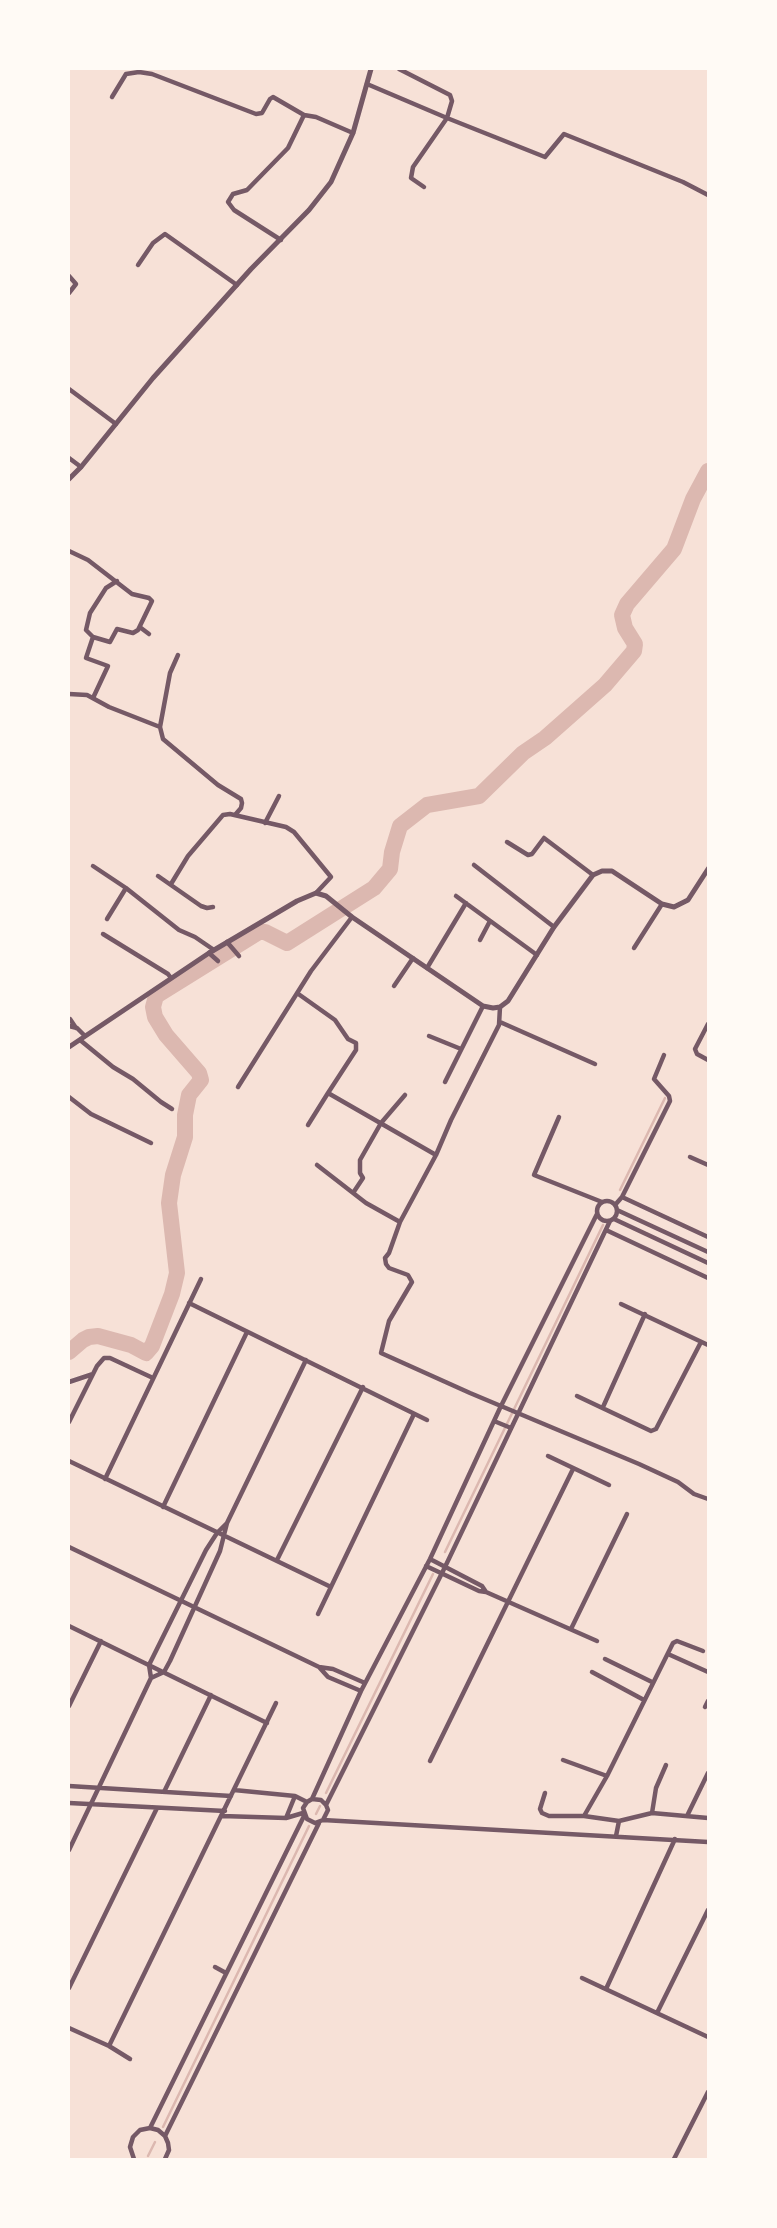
<!DOCTYPE html>
<style>
body{margin:0}
#map{position:relative;width:777px;height:2228px;overflow:hidden;background:#f7e1d7;font-family:Barlow,sans-serif}
canvas{display:block}
.frame{position:absolute;inset:0;border:70px solid #fffaf5;pointer-events:none}
</style>
<div id="map">
<canvas width="777" height="2228"></canvas>
<div class="frame"></div>
</div>
<script>
const g = document.querySelector('canvas').getContext('2d');
g.lineJoin = 'round';
const poly = rows => new Path2D(rows.map(r => 'M' + r).join(''));
function stroke(path, color, width, dash) { g.strokeStyle = color; g.lineWidth = width; g.lineCap = dash ? 'butt' : 'round'; g.setLineDash(dash || []); g.stroke(path); }
const stream = poly([
 [620,1190,665,1098],
 [445,1552,603,1225],
 [326,1793,433,1574],
 [316,1814,320,1806],
 [163,2127,309,1826],
 [148,2156,155,2142]
]);
const river = poly([
 [69,1352,83,1340,89,1337,98,1336,131,1345,146,1353,152,1346,172,1294,177,1273,169,1203,173,1175,185,1137,185,1115,189,1095,201,1080,199,1073,166,1035,155,1017,153,1007,156,996,259,932,265,932,287,943,374,888,390,869,392,852,400,826,427,805,479,796,523,753,545,738,605,685,634,651,635,644,625,628,622,615,627,604,674,549,693,499,708,471]
]);
const minor = poly([
 [399,69,450,95,452,101,447,118,545,157,564,134,683,182,708,195],
 [367,84,447,118,413,167,411,178,424,187],
 [112,97,126,74,139,72,152,74,256,114,262,113,270,99,273,97,304,115,316,117,353,133],
 [281,240,234,210,228,202,233,194,247,190,288,148,304,115],
 [138,265,153,243,165,234,237,285],
 [69,276,76,284,69,293],
 [69,389,116,424],
 [69,458,81,467],
 [69,551,88,560,132,594,149,598,152,601,138,630,133,633,117,629,110,642,93,637,86,658,108,666,93,698],
 [141,628,149,634],
 [93,637,86,630,90,613,106,588,117,581],
 [178,655,170,673,160,727,163,739,218,785,241,799,242,803,241,808,235,815],
 [69,694,87,695,109,707,160,727],
 [265,823,279,796],
 [507,842,528,855,532,854,544,838,593,875],
 [474,865,554,927],
 [93,866,126,888,179,930,195,937,214,950],
 [158,876,201,906,207,908,213,907],
 [171,884,188,856,223,815,230,814,286,827,294,832,331,877,316,893],
 [456,896,537,955],
 [107,919,126,888],
 [103,934,168,974,171,978],
 [480,940,490,921],
 [227,942,239,956],
 [634,948,662,904],
 [209,953,218,961],
 [427,968,466,903],
 [394,986,413,958],
 [297,993,335,1020,348,1039,356,1043,356,1050,328,1093,436,1155],
 [500,1007,499,1025,451,1120,436,1155,400,1222,389,1253,385,1258,386,1264,389,1268,408,1275,412,1282,389,1321,381,1353,470,1393,639,1464,678,1482,694,1494,708,1499],
 [70,1019,76,1028],
 [500,1022,595,1064],
 [708,1024,695,1049,697,1054,708,1060],
 [69,1026,77,1028,85,1036],
 [429,1036,461,1049],
 [80,1040,113,1067,133,1079,161,1102,172,1109],
 [445,1082,483,1006],
 [238,1087,311,971,352,917],
 [69,1097,91,1114,151,1143],
 [559,1117,534,1175,602,1202],
 [308,1125,328,1093],
 [690,1157,708,1165],
 [317,1165,366,1203,400,1222],
 [353,1193,363,1178,360,1173,360,1160,381,1123,405,1095],
 [622,1197,708,1237],
 '597 1211a10 10 0 1 1 20 0a10 10 0 1 1-20 0Z',
 [615,1205,622,1197,670,1101,669,1096,654,1079,664,1055],
 [617,1210,708,1252],
 [614,1219,708,1263],
 [606,1230,708,1278],
 [189,1303,427,1420],
 [621,1304,708,1345],
 [69,1382,93,1374],
 [577,1396,651,1431,656,1429,701,1342],
 [603,1407,645,1314],
 [494,1421,511,1428],
 [69,1422,97,1366,104,1358,110,1358,153,1378],
 [548,1456,609,1485],
 [69,1461,331,1587],
 [105,1479,201,1279],
 [163,1507,247,1332],
 [69,1547,319,1667],
 [430,1559,482,1586,486,1592],
 [277,1560,363,1387],
 [426,1566,479,1591,486,1592,597,1641],
 [318,1614,414,1414],
 [69,1626,267,1723],
 [571,1629,627,1514],
 [668,1654,708,1672],
 [605,1659,652,1682],
 [592,1672,644,1700],
 [151,1678,164,1672,170,1661,220,1551,227,1523,306,1360],
 [361,1691,328,1677,319,1667,333,1669,365,1683],
 [69,1706,101,1641],
 [705,1707,708,1701],
 [563,1760,607,1776],
 [430,1761,573,1469],
 [69,1786,231,1796],
 [234,1790,295,1796,307,1802,312,1799,321,1800,326,1805,328,1810,323,1820,315,1823,307,1819,303,1808,307,1802],
 [164,1792,211,1695],
 [545,1793,540,1809,542,1813,549,1816,584,1816,619,1821,652,1813,708,1818],
 [312,1799,361,1691,430,1559,500,1408,597,1214],
 [69,1803,225,1811],
 [326,1805,445,1567,610,1221],
 [652,1813,656,1788,666,1765],
 [222,1816,286,1818,303,1813],
 [584,1816,607,1776,673,1643,677,1641,703,1651],
 [687,1816,708,1773],
 [286,1818,295,1796],
 [323,1820,708,1842],
 [616,1836,619,1821],
 [69,1850,151,1678,149,1665,206,1550,217,1533,227,1523],
 [215,1967,226,1973],
 [582,1978,708,2037],
 [69,1988,157,1808],
 [606,1989,675,1839],
 [657,2013,708,1910],
 [69,2028,109,2046,130,2059],
 [109,2046,276,1703],
 [150,2128,304,1816],
 [165,2136,319,1823],
 [134,2159,130,2147,133,2137,140,2130,150,2128,158,2130,165,2136,168,2143,169,2150,165,2159],
 [674,2159,708,2092]
]);
const tertiary = poly([
 [69,479,81,467,153,378,251,269,309,210,331,182,353,133,371,69],
 [69,1047,209,953,297,901,316,893,326,896,352,917,483,1006,493,1008,500,1007,508,1001,554,927,593,875,602,871,612,871,662,904,674,907,688,900,708,869]
]);
stroke(stream, '#dcb8b0', 2.5);
stroke(river, '#dcb8b0', 16);
stroke(minor, '#755966', 4.5);
stroke(tertiary, '#755966', 5);
</script>
